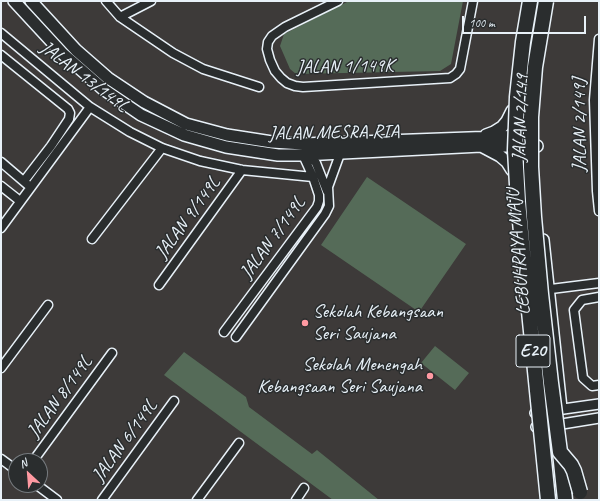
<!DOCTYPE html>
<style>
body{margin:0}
#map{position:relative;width:600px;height:501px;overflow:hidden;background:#3d3a39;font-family:Caveat,sans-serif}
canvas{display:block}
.frame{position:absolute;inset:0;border:2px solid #e8f1f8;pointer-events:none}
.north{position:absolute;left:8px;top:453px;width:40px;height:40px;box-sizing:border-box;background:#2a2d2e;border:1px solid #767b7f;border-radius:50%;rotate:334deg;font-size:11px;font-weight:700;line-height:16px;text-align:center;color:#e8f1f8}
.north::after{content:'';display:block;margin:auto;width:14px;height:18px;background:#ff9aa2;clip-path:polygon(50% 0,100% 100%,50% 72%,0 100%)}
.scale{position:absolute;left:462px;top:16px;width:124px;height:18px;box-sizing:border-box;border:2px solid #e8f1f8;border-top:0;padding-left:5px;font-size:12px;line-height:14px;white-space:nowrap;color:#e8f1f8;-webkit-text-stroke:3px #2a2d2e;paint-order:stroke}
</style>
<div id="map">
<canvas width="600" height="501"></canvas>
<div class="frame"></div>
<div class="north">N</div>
<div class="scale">100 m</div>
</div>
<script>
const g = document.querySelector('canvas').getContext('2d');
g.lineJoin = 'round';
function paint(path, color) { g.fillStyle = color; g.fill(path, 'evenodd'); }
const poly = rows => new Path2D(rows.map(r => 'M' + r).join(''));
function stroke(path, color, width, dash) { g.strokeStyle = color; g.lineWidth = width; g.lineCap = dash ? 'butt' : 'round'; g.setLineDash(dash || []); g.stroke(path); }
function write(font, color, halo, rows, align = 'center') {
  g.font = font + ' Caveat,sans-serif'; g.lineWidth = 3; g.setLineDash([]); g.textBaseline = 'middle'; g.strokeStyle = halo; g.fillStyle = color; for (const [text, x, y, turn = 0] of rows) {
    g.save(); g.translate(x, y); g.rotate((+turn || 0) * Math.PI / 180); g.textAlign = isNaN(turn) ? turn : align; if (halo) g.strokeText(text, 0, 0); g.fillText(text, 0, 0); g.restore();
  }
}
const green = poly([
 [349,1,463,1,451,64,440,71,296,74,290,69,280,46,284,34],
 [367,177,466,244,419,312,321,245],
 [435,346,469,373,455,390,421,363],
 [184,352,246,397,249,407,312,454,317,450,379,500,333,500,164,375]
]);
const minor = poly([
 [106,1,120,17,173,53,203,69,259,87],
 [338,1,285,27,272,36,268,42,267,49,270,60,275,71,281,78,287,83,295,86,303,87,450,78,456,74,460,69,473,1],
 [120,17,151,1],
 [1,33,90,107,130,132,162,148,200,161,242,170,313,177],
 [599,39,594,100,597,191,599,211],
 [1,55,68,109,70,113,69,119,51,146,24,181],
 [310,155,316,163,327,191],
 [1,162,28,185],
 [1,186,20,201],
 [1,228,90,107],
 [92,239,162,148],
 [159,285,242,170],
 [543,290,599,283],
 [599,297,582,300,574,310,583,378,592,386,599,385],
 [224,332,317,207,319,201,319,195,313,177,303,155],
 [236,337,325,214,329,206,328,187,340,154,340,149],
 [1,368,48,305],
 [1,459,16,470],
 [33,461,112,353],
 [37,485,57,500],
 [102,500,174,401],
 [197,500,239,443],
 [296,500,304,488]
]);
const tertiary = poly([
 [535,413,599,404],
 [536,427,562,424,599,418]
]);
const secondary = poly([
 [14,1,63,54,103,89,141,115,184,135,226,147,278,155,303,155,481,146,537,146],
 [31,1,76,50,108,78,144,102,186,124,227,135,272,142,303,144,524,136],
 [486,135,494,132,502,127,507,121,512,111],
 [483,147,500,156,507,162,512,170],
 [543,240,561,408]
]);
const motorway = poly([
 [560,452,565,500]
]);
const motorwayBridge = poly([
 [530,1,523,42,517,97,515,150,518,202,548,500],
 [546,1,535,67,531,117,531,167,534,217,541,294,551,383,560,452,571,465,574,471,580,492]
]);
const markers = [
 [305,323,4,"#ff9aa2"],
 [430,376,4,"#ff9aa2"]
];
const shields = [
 [533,351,34]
];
const shieldNames = [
 ["E20",533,351]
];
const streetNames = [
 ["JALAN 1/149K",345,67,-1],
 ["JALAN 13/149L",84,77,37],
 ["JALAN 2/149",521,118,-88],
 ["JALAN 2/149J",580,125,-90],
 ["JALAN MESRA RIA",334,133,-1],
 ["JALAN 9/149L",188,218,-54],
 ["JALAN 7/149L",273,238,-54],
 ["LEBUHRAYA MAJU",519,252,-95],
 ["JALAN 8/149L",60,397,-54],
 ["JALAN 6/149L",125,441,-54]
];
const poiNames = [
 ["Sekolah Kebangsaan",313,312],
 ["Seri Saujana",313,334],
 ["Sekolah Menengah",422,365,"right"],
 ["Kebangsaan Seri Saujana",422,387,"right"]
];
paint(green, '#556b58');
stroke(minor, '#e8f1f8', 11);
stroke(tertiary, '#e8f1f8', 12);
stroke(secondary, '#e8f1f8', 14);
stroke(motorway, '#e8f1f8', 17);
stroke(minor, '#2a2d2e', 8);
stroke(tertiary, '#2a2d2e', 9);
stroke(secondary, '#2a2d2e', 11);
stroke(motorway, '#2a2d2e', 14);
stroke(motorwayBridge, '#e8f1f8', 17, []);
stroke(motorwayBridge, '#2a2d2e', 14);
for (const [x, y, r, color] of markers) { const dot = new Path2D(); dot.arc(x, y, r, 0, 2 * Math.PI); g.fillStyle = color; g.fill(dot); stroke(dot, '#2a2d2e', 1.5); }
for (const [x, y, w] of shields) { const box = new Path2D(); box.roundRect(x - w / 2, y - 16, w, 32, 3); g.fillStyle = '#2a2d2e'; g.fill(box); stroke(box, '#e8f1f8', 1); }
write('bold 18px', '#e8f1f8', null, shieldNames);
write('19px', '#e8f1f8', '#2a2d2e', streetNames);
write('19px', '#e8f1f8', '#2a2d2e', poiNames, 'left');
</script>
